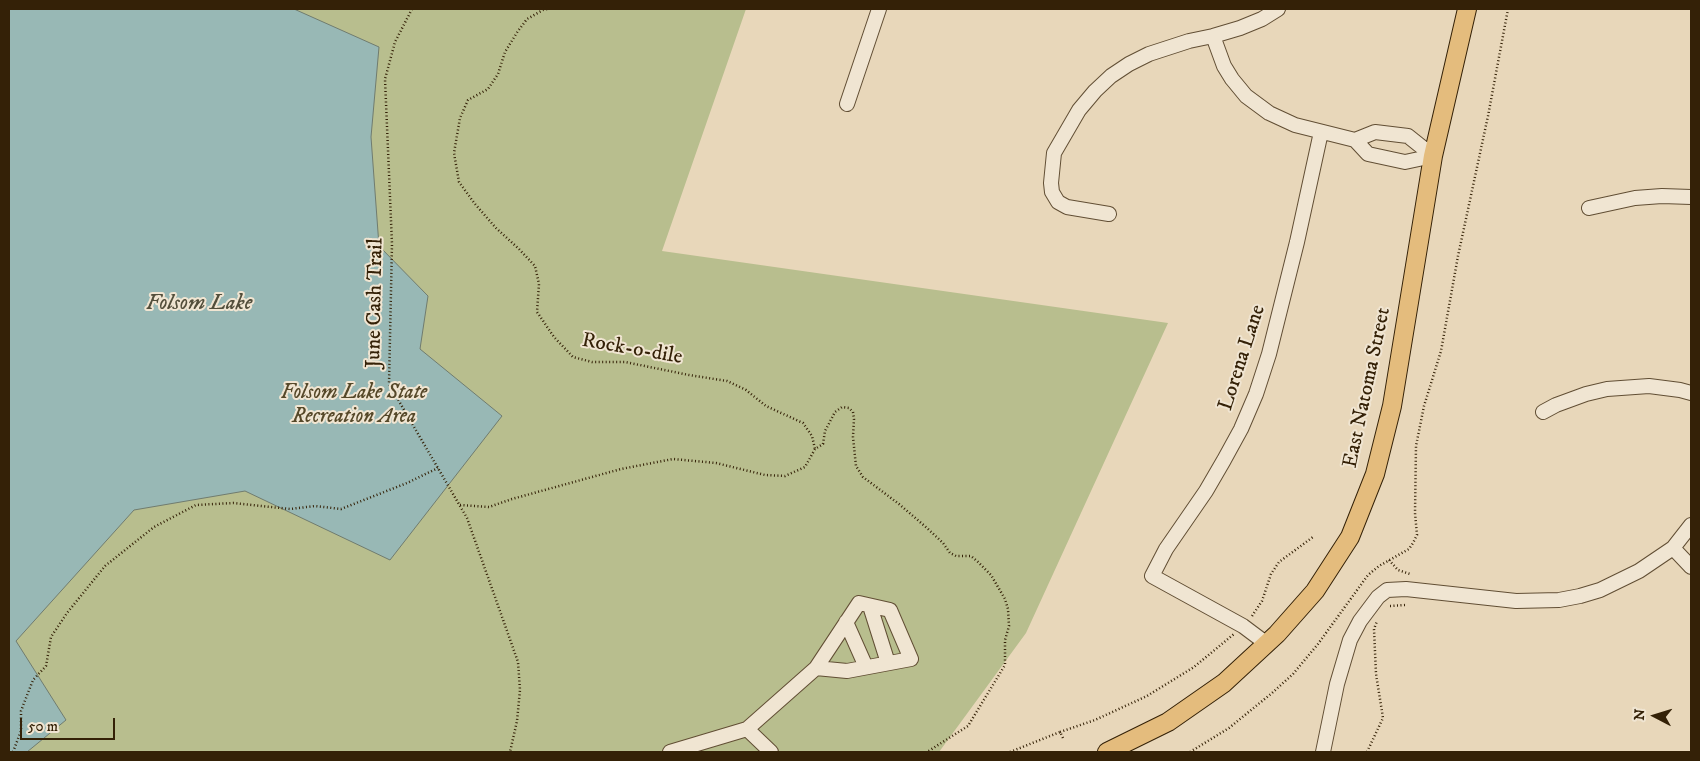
<!DOCTYPE html>
<style>
body{margin:0}
#map{position:relative;width:1700px;height:761px;overflow:hidden;background:#e8d7ba;font-family:"IM FELL DW Pica",serif}
canvas{display:block}
.frame{position:absolute;inset:0;border:10px solid #342107;pointer-events:none}
.north{position:absolute;left:1630px;top:691px;width:50px;height:50px;-webkit-text-stroke:4px #f0e5d2;paint-order:stroke;rotate:275deg;font-size:14px;font-weight:700;line-height:20px;text-align:center;color:#342107}
.north::after{content:'';display:block;margin:auto;width:18px;height:22px;background:#342107;clip-path:polygon(50% 0,100% 100%,50% 72%,0 100%)}
.scale{position:absolute;left:20px;top:718px;width:95px;height:22px;box-sizing:border-box;border:2px solid #342107;border-top:0;padding-left:6px;font-size:15px;line-height:18px;white-space:nowrap;color:#342107;-webkit-text-stroke:4px #f0e5d2;paint-order:stroke}
</style>
<div id="map">
<canvas width="1700" height="761"></canvas>
<div class="frame"></div>
<div class="north">N</div>
<div class="scale">50 m</div>
</div>
<script>
const g = document.querySelector('canvas').getContext('2d');
g.lineJoin = 'round';
function paint(path, color) { g.fillStyle = color; g.fill(path, 'evenodd'); }
const poly = rows => new Path2D(rows.map(r => 'M' + r).join(''));
function stroke(path, color, width, dash) { g.strokeStyle = color; g.lineWidth = width; g.lineCap = dash ? 'butt' : 'round'; g.setLineDash(dash || []); g.stroke(path); }
function write(font, color, halo, rows, align = 'center') {
  g.font = font + ' "IM FELL DW Pica",serif'; g.lineWidth = 4; g.setLineDash([]); g.textBaseline = 'middle'; g.strokeStyle = halo; g.fillStyle = color; for (const [text, x, y, turn = 0] of rows) {
    g.save(); g.translate(x, y); g.rotate((+turn || 0) * Math.PI / 180); g.textAlign = isNaN(turn) ? turn : align; if (halo) g.strokeText(text, 0, 0); g.fillText(text, 0, 0); g.restore();
  }
}
const green = poly([
 [9,9,746,9,662,251,1168,323,1026,633,939,752,9,752]
]);
const water = poly([
 [9,9,294,9,379,47,371,137,379,246,428,296,420,349,502,416,390,560,245,491,134,510,16,641,66,720,27,752,9,752,9,9]
]);
const path = poly([
 [412,9,395,42,385,79,392,244,389,384,467,518,518,662,520,690,517,721,510,752],
 [547,9,543,10,527,19,518,31,505,52,498,74,488,89,468,100,460,118,454,153,459,182,475,204,496,228,519,249,535,266,539,284,537,312,554,337,573,357,592,362,625,362,689,375,727,381,746,390,766,406,803,423,812,436,815,449],
 [460,505,489,507,512,499,621,469,673,459,716,463,765,475,785,476,805,467,815,449,823,444,825,431,835,412,842,407,849,408,853,412,854,419,853,437,856,466,863,477,899,504,927,528,943,543,950,553,956,556,971,556,978,562,991,575,1005,599,1008,609,1009,626,1005,640,1005,665,968,726,927,752],
 [1389,560,1398,570,1410,574],
 [1390,606,1406,605],
 [1252,616,1262,601,1271,574,1279,562,1313,537],
 [1060,732,1095,720,1147,696,1194,667,1234,634],
 [13,752,21,731,21,711,33,680,46,666,51,637,67,613,105,566,154,527,196,505,233,503,290,509,315,506,341,509,407,483,438,468],
 [1010,752,1060,732,1063,738],
 [1190,752,1229,728,1272,693,1293,674,1318,644,1368,575,1379,566,1409,549,1413,543,1417,535,1415,513,1416,446,1424,406,1441,351,1458,256,1488,116,1508,9],
 [1367,752,1383,718,1376,674,1374,629,1377,621]
]);
const minor = poly([
 [1213,36,1224,66,1232,79,1246,96,1269,113,1295,125,1355,140,1368,154,1405,162,1433,156],
 [847,104,879,9],
 [1355,140,1375,132,1408,136,1433,156],
 [1589,208,1635,198,1662,196,1691,197],
 [1109,214,1067,207,1058,202,1052,192,1051,183,1054,153,1079,110,1095,91,1111,76,1129,64,1149,54,1189,41,1213,36,1240,28,1262,19,1278,9],
 [1543,412,1556,405,1586,394,1607,389,1649,386,1680,390,1691,393],
 [1673,548,1691,567],
 [870,606,888,663],
 [846,622,866,667],
 [1267,644,1243,626,1152,576,1166,549,1206,491,1224,460,1241,429,1256,394,1269,354,1297,242,1321,132],
 [747,729,816,668,859,603,890,610,911,659,847,671,816,668],
 [670,752,747,729,771,752],
 [1323,752,1337,684,1350,640,1360,621,1378,597,1387,590,1406,589,1516,601,1559,600,1580,596,1600,590,1639,571,1673,548,1691,525]
]);
const major = poly([
 [1107,752,1168,722,1224,683,1277,634,1315,591,1350,537,1375,474,1392,406,1433,156,1467,9]
]);
const streetNames = [
 ["June Cash Trail",376,303,-89],
 ["Rock-o-dile",632,350,10],
 ["Lorena Lane",1243,358,-72],
 ["East Natoma Street",1368,388,-78]
];
const parkNames = [
 ["Folsom Lake State",354,394],
 ["Recreation Area",354,418]
];
const waterNames = [
 ["Folsom Lake",199,304]
];
paint(green, '#b8be8e');
paint(water, '#98b8b5');
stroke(water, '#707c6f', 1);
stroke(minor, '#614e34', 16);
stroke(major, '#342107', 20);
stroke(path, '#342107', 2.5, [1, 2.5]);
stroke(minor, '#f0e5d2', 14);
stroke(major, '#e4bc7d', 18);
write('21px', '#342107', '#f0e5d2', streetNames);
write('italic 21px', '#554829', '#f0e5d2', parkNames);
write('italic 22px', '#524e3b', '#f0e5d2', waterNames);
</script>
